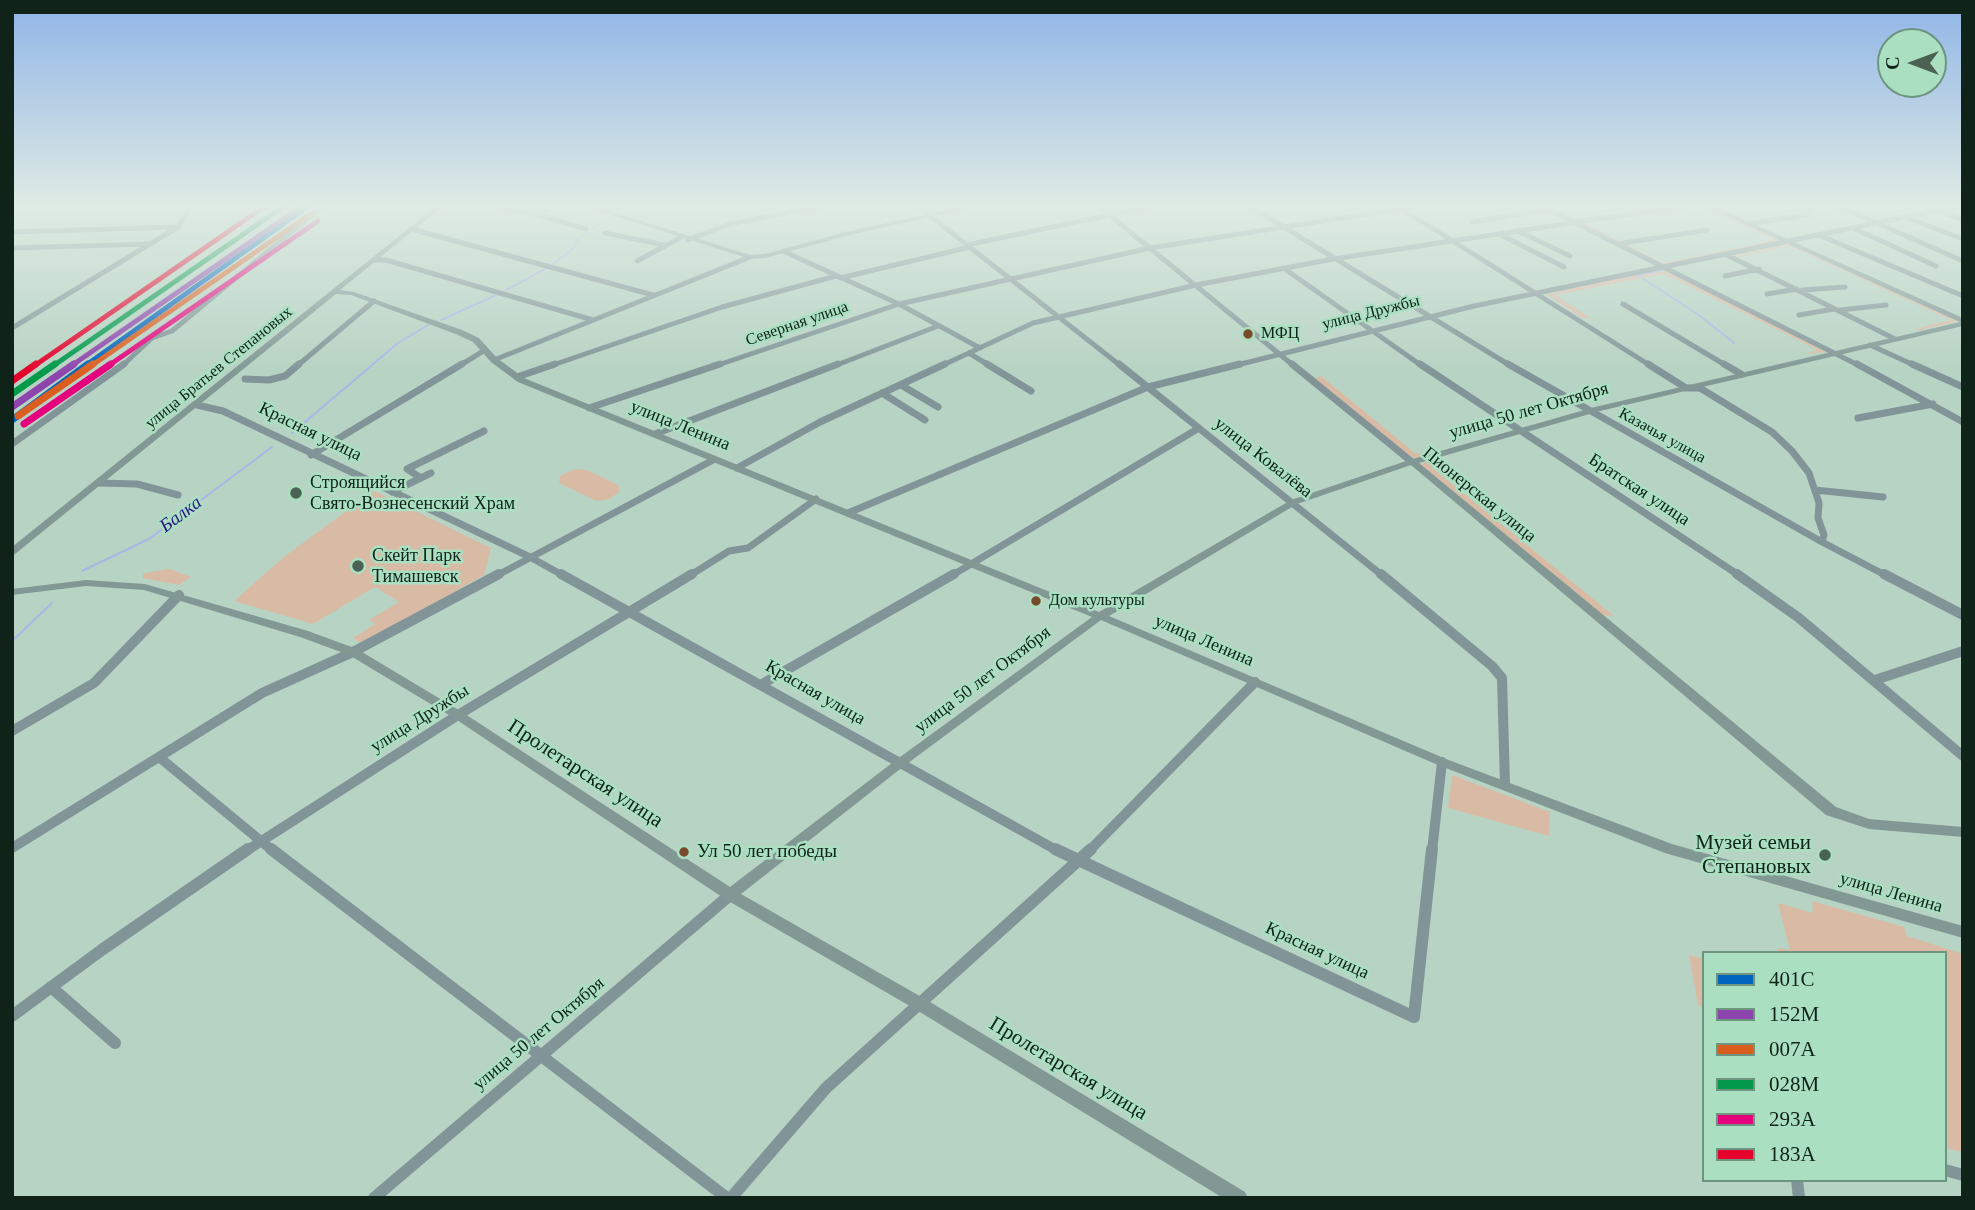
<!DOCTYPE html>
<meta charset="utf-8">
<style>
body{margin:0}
#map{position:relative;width:1975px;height:1210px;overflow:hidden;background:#b7d3c3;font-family:Georgia,serif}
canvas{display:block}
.frame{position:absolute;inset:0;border:14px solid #0f2319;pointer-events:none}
.legend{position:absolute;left:1702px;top:951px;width:245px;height:231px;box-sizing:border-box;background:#abdfc2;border:2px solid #6d947e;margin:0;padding:9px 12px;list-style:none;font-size:21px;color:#0f2319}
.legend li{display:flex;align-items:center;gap:14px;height:35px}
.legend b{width:35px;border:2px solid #6d947e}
.north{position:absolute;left:1877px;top:28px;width:70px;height:70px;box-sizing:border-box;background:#abdfc2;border:2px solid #6d947e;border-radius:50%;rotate:270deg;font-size:19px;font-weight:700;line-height:28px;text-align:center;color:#0f2319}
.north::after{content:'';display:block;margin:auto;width:24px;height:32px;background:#4a6154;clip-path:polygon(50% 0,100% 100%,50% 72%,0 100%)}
</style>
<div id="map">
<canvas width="1975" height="1210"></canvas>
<div class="frame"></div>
<ul class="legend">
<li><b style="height:9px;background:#0065bd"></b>401С</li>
<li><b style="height:9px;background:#8e44ad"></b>152М</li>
<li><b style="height:9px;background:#db5e21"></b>007А</li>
<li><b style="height:9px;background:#02994b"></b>028М</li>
<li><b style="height:9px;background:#e5007d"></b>293А</li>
<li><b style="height:9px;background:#e4002b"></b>183А</li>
</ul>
<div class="north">С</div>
</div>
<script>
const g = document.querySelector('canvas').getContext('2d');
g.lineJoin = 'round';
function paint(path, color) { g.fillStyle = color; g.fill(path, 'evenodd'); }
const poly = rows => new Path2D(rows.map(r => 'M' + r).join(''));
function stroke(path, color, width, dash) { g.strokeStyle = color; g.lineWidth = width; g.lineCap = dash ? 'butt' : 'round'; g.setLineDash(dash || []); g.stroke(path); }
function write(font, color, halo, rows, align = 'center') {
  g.font = font + ' Georgia,serif'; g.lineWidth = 5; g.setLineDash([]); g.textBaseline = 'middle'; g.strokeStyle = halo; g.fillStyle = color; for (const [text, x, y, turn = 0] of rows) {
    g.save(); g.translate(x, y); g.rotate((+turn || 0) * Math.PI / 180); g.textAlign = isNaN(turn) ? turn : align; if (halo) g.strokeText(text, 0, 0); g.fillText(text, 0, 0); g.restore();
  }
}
const green = poly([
 [1672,204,1702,204,1781,240,1665,266,1623,246,1625,243,1663,263,1773,240,1702,207,1587,224,1622,242,1619,243,1567,216,1577,219],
 [1783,244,1791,245,1958,321,1921,330,1914,329,1951,320,1789,246,1736,258,1732,255],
 [1664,269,1827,352,1804,354,1818,350,1664,274,1555,295,1592,319,1582,318,1546,294],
 [1321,376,1416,454,1435,448,1439,452,1418,459,1407,455,1314,379],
 [1435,460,1442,462,1431,467,1614,616,1602,615,1420,464],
 [574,469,587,470,618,485,620,491,610,499,596,501,559,483,560,476],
 [374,491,491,548,484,575,362,644,353,638,375,624,369,620,399,602,375,587,313,624,234,601,285,556],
 [169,569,191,577,179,585,143,578,143,574,150,572],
 [1452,775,1550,812,1549,836,1448,808],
 [1812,901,1904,927,1907,936,1963,954,1963,1152,1945,1148,1945,953,1778,953,1777,948,1790,950,1778,903,1813,913],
 [1689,955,1704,959,1704,1007,1698,1005]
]);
const stream = poly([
 [620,214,634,204],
 [553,264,573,249,578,238,609,219],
 [1663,270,1637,275,1699,315,1734,343],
 [506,290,547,268],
 [441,320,496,295],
 [292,433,398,343,428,325],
 [82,571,149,539,272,447],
 [12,641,52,603]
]);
const minorFar3 = poly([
 [483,204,535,214,586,229],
 [780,204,799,210],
 [915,204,1121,366],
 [1096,204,1294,366],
 [1246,204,1511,366],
 [1538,204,1860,366],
 [1834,204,1963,261],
 [1920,204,1963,220],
 [12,205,18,204],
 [1402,209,1651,366],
 [1905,217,1963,239],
 [1472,222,1548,210],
 [1748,224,1807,215,1803,209,1826,204],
 [411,229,653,295],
 [1855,229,1936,266],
 [12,232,176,227],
 [1520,232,1570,256],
 [605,233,664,245],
 [1501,235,1564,267],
 [1821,236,1963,296],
 [688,240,729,224,832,204],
 [1617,244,1707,230],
 [967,245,1161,204],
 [12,248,149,244],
 [783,251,899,304,980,348],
 [1727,255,1895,339],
 [375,260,386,260,593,320],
 [637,261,680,238],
 [1285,269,1422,366],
 [1725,276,1759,269],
 [840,278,970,247],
 [1802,290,1845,287],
 [1767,294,1797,289],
 [1623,304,1727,366],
 [1840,310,1886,305],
 [1799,315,1834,309],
 [12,328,178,227,193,204],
 [1870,345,1916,366],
 [969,353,990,366],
 [494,360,750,257],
 [122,366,152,338,172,331,325,204],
 [297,366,374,301],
 [459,366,485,350],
 [550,366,722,307,836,276],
 [715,366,899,304,1150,248,1431,204],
 [834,366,938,326],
 [941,366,1033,323,1196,285,1333,259,1696,204],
 [1233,366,1474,306,1963,205]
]);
const minorFar2 = poly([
 [987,364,1031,391],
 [1119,364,1383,576],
 [1292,364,1412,462],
 [1420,364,1740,576],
 [1508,364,1822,542,1887,576],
 [1648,364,1686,388,1700,388,1772,432,1792,451,1809,473,1819,503,1818,518,1824,535,1822,542],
 [1724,364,1741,374],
 [1857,364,1963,422],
 [1912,364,1963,387],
 [517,377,555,364],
 [245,379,269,380,285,376,299,364],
 [901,385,938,407],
 [882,393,925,420],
 [197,405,223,411,530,557,564,576],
 [589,408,720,364],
 [1858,418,1933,404],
 [655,434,838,364],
 [12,444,124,364],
 [311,455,462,364],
 [737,468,820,422,945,364],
 [421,478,407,469,484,431],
 [99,483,137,484,178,495],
 [1815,490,1883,497],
 [392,492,431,473],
 [848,513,1148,387,1240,364],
 [496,576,713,460],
 [689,576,729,551,748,548,816,499],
 [951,576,1199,428]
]);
const minorFar1 = poly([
 [561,574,1058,851],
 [1381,574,1492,666,1502,678,1505,785],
 [1737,574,1799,618,1963,756],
 [1884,574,1963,615],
 [1875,680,1963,651],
 [762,684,954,574],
 [12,731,94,683,179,595],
 [159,757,273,851],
 [12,848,262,693,353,652,499,574],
 [246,851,458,715,692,574],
 [1089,851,1255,682],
 [1432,851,1442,762]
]);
const minor = poly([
 [271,849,727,1198],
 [1055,849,1414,1017,1432,849],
 [51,987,115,1043],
 [12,1016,103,949,248,849],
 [1945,1170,1963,1175],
 [1797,1180,1799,1198],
 [374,1198,730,895],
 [731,1198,826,1088,1091,849]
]);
const major = poly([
 [439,204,446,204,340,290,354,292,462,330,479,338,497,358,524,378,1099,612,1291,500,1409,460,1595,407,1960,322,1700,204,1709,204,1963,318,1963,326,1600,411,1419,463,1836,807,1869,819,1963,827,1963,837,1869,829,1826,815,1411,465,1297,504,1109,616,1446,759,1672,844,1963,926,1963,938,1665,853,1438,765,1101,620,904,766,741,894,925,999,1245,1192,1248,1198,1223,1198,915,1009,725,899,454,718,349,655,300,637,144,590,86,586,12,595,12,589,86,580,145,584,308,631,357,649,462,712,730,887,896,760,1092,617,518,382,491,362,473,342,456,334,351,295,336,294,15,554,12,555,12,547,439,204],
 [577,204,588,204,750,255,765,254,849,231,975,204,989,204,850,235,765,258,750,259,577,204]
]);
const rail1Far1 = poly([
 [85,366,311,204]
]);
const rail1 = poly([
 [12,420,88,364]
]);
const rail2Far1 = poly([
 [71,366,305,204]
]);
const rail2 = poly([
 [12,407,74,364]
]);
const rail3Far1 = poly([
 [91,366,312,213]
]);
const rail3 = poly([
 [18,416,93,364]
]);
const rail4Far1 = poly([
 [53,366,287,204]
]);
const rail4 = poly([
 [12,394,55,364]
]);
const rail5Far1 = poly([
 [108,366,318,221]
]);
const rail5 = poly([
 [24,424,111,364]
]);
const rail6Far1 = poly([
 [34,366,268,204]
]);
const rail6 = poly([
 [12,381,36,364]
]);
const markers = [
 [1248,334,6,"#7a4b2a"],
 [296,493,7,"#4a6154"],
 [358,566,7,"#4a6154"],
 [1036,601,6,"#7a4b2a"],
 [684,852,6,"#7a4b2a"],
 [1825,855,7,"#4a6154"]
];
const farStreetnames = [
 ["улица Дружбы",1371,313,-14],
 ["Северная улица",797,324,-19],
 ["улица Братьев Степановых",219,368,-39],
 ["Казачья улица",1662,436,29]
];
const busNames = [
 ["МФЦ",1261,334],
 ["Дом культуры",1049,601]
];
const streetNames = [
 ["улица 50 лет Октября",1529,411,-16],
 ["улица Ленина",680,426,22],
 ["Красная улица",310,432,26],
 ["улица Ковалёва",1263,458,38],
 ["Братская улица",1639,490,33],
 ["Пионерская улица",1479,495,39],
 ["улица Ленина",1204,641,23],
 ["улица 50 лет Октября",983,680,-37],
 ["Красная улица",815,693,30],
 ["улица Дружбы",420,719,-32],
 ["улица Ленина",1891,893,16],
 ["Красная улица",1317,951,25],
 ["улица 50 лет Октября",539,1034,-40]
];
const poiNames = [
 ["Строящийся",310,483],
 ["Свято-Вознесенский Храм",310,504],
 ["Скейт Парк",372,556],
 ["Тимашевск",372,577]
];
const waterNames = [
 ["Балка",181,515,-37]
];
const nearBusnames = [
 ["Ул 50 лет победы",697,852]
];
const nearStreetnames = [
 ["Пролетарская улица",585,774,33],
 ["Пролетарская улица",1068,1069,31]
];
const nearPoinames = [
 ["Музей семьи",1811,843],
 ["Степановых",1811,867]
];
paint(green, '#d9bba5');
stroke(stream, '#aab6e6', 2);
stroke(minorFar3, '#819598', 5);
stroke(minorFar2, '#819598', 7);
stroke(minorFar1, '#819598', 10);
stroke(minor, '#819598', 12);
paint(major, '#819895');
stroke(rail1Far1, '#0065bd', 5);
stroke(rail1, '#0065bd', 7);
stroke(rail2Far1, '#8e44ad', 5);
stroke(rail2, '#8e44ad', 7);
stroke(rail3Far1, '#db5e21', 5);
stroke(rail3, '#db5e21', 7);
stroke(rail4Far1, '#02994b', 5);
stroke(rail4, '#02994b', 7);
stroke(rail5Far1, '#e5007d', 5);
stroke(rail5, '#e5007d', 7);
stroke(rail6Far1, '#e4002b', 5);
stroke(rail6, '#e4002b', 7);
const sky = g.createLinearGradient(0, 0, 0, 374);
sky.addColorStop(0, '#8fb5e7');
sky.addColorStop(0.55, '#dfebe4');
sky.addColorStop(1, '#dfebe400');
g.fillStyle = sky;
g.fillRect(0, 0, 1975, 374);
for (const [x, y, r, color] of markers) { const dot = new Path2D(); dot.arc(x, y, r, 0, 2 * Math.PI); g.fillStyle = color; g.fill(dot); stroke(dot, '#abdfc2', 2.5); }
write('16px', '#0f2319', '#abdfc2', farStreetnames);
write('16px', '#0f2319', '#abdfc2', busNames, 'left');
write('18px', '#0f2319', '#abdfc2', streetNames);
write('18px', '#0f2319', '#abdfc2', poiNames, 'left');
write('italic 19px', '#2a1681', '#abdfc2', waterNames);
write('19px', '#0f2319', '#abdfc2', nearBusnames, 'left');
write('21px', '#0f2319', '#abdfc2', nearStreetnames);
write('21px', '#0f2319', '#abdfc2', nearPoinames, 'right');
</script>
